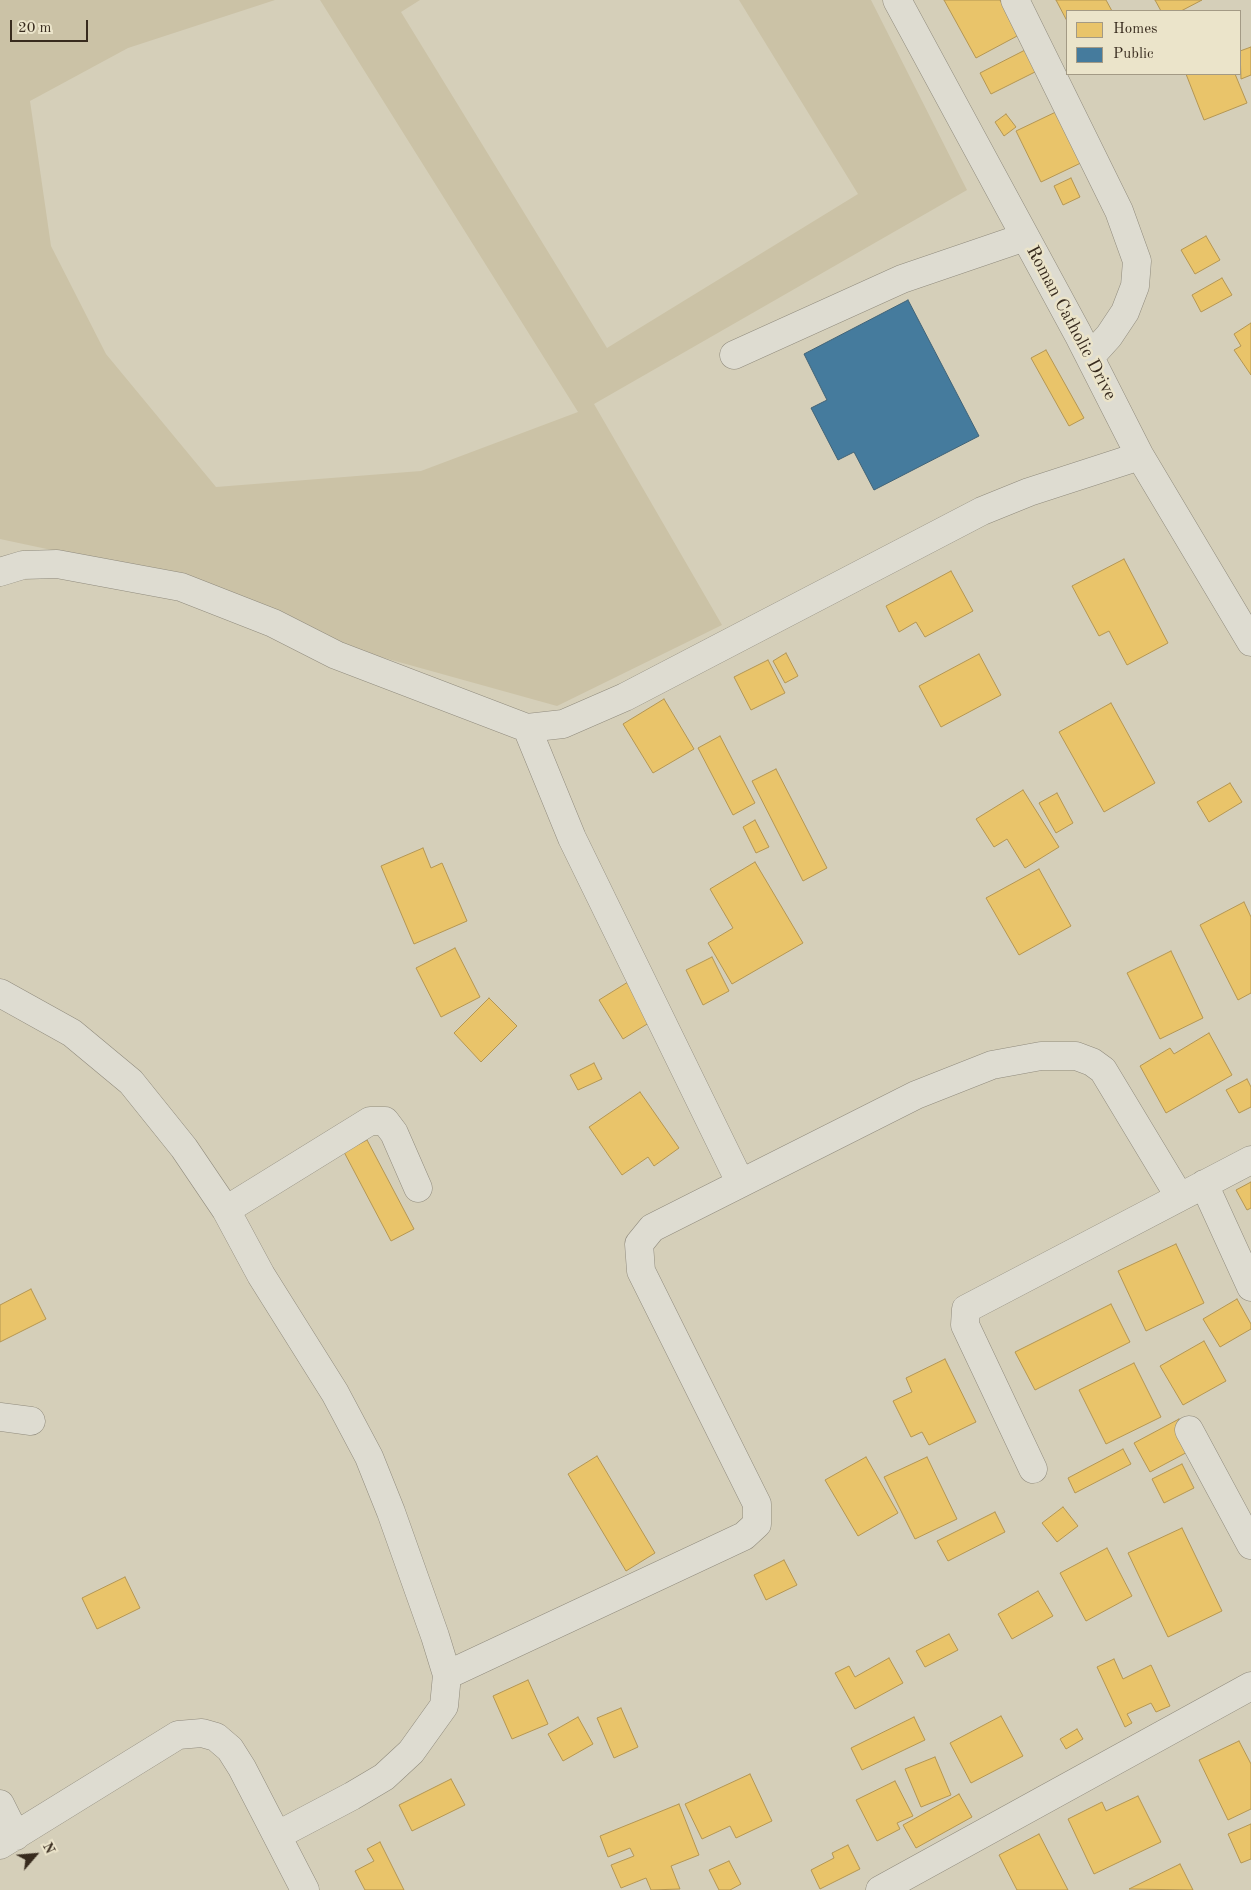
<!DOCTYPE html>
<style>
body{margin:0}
#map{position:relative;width:1251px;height:1890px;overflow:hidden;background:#d5cfb9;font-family:"Old Standard TT",serif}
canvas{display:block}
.legend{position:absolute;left:1066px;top:10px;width:175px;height:65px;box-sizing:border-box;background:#ebe4ca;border:1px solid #a39a85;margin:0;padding:6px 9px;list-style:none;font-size:15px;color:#382b1e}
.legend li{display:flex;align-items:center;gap:10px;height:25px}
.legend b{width:25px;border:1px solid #a39a85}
.north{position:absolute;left:10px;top:1830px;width:50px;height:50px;-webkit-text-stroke:4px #ebe4ca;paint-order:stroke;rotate:63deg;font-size:14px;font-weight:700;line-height:20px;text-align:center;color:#382b1e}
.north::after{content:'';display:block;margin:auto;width:18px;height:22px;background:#382b1e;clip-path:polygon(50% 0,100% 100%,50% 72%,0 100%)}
.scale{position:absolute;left:10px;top:20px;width:78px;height:22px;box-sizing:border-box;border:2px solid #382b1e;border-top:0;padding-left:6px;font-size:15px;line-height:18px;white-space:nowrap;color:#382b1e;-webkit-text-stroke:4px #ebe4ca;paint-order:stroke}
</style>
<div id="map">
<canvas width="1251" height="1890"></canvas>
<ul class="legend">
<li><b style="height:14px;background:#e9c46a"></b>Homes</li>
<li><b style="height:14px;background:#457b9d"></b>Public</li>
</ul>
<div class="north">N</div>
<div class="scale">20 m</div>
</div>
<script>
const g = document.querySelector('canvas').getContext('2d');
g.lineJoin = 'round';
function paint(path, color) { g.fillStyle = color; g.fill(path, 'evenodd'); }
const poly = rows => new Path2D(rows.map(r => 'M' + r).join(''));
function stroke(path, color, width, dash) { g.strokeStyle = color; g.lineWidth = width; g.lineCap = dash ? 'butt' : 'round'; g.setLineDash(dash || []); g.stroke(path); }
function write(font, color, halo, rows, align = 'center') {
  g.font = font + ' "Old Standard TT",serif'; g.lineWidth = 5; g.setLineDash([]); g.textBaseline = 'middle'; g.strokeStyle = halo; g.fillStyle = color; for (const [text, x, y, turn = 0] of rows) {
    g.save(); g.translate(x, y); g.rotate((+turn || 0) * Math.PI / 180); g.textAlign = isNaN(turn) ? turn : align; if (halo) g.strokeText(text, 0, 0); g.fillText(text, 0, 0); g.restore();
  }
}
const green = poly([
 [0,0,275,0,128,48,30,101,51,246,106,354,216,487,421,471,578,412,320,0,420,0,401,12,607,348,858,194,739,0,871,0,967,190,594,404,722,625,557,706,352,649,197,581,0,539]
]);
const homes = poly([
 [944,0,1000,0,1019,35,976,58,944,0],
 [1056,0,1106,0,1112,11,1067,11,1067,21,1056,0],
 [1155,0,1202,0,1181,11,1161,11,1155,0],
 [1251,47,1251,75,1241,79,1240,51,1251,47],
 [1029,48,1039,70,991,94,980,73,1029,48],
 [1186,74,1235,74,1247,103,1204,120,1186,74],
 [1060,110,1085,161,1041,182,1016,131,1060,110],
 [1006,114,1016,127,1004,136,995,122,1006,114],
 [1071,178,1080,197,1063,205,1054,186,1071,178],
 [1206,236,1220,260,1195,274,1181,250,1206,236],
 [1222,278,1232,295,1201,312,1192,295,1222,278],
 [1251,323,1251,375,1234,350,1241,346,1234,334,1251,323],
 [1046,350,1084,418,1069,426,1031,358,1046,350],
 [1124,559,1168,643,1127,665,1109,631,1099,636,1072,586,1124,559],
 [951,571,973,611,925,637,916,622,899,632,886,606,951,571],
 [786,653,798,676,785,683,773,661,786,653],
 [979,654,1001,695,941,727,919,686,979,654],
 [768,660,785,693,751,710,734,677,768,660],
 [664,699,694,749,653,773,623,724,664,699],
 [1111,703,1155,783,1104,812,1059,732,1111,703],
 [720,736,755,803,733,815,698,748,720,736],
 [776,769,827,868,803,881,752,781,776,769],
 [1230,783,1242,802,1209,822,1197,802,1230,783],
 [1023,790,1059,847,1025,868,1007,839,994,847,976,819,1023,790],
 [1057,793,1073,823,1056,833,1039,803,1057,793],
 [755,820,769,847,756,853,743,827,755,820],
 [423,848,431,868,442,863,467,921,414,944,381,866,423,848],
 [755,862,803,943,732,984,708,943,733,928,710,889,755,862],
 [1039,869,1071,926,1019,955,986,898,1039,869],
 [1244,902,1251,917,1251,993,1238,1000,1200,925,1244,902],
 [455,948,480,997,441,1017,416,968,455,948],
 [1171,951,1203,1018,1160,1039,1127,973,1171,951],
 [712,957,729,991,703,1005,686,970,712,957],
 [628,982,652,1021,623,1039,599,1000,628,982],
 [489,998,517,1026,481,1062,454,1033,489,998],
 [1209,1033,1232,1075,1166,1113,1140,1066,1170,1048,1174,1054,1209,1033],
 [594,1063,602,1079,578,1090,570,1075,594,1063],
 [1247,1079,1251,1087,1251,1107,1239,1113,1226,1090,1247,1079],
 [640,1092,679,1148,654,1166,648,1157,622,1175,589,1127,640,1092],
 [367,1140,414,1229,391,1241,344,1152,367,1140],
 [1251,1182,1251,1208,1247,1210,1236,1190,1251,1182],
 [1176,1244,1204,1303,1146,1331,1118,1271,1176,1244],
 [31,1289,46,1319,0,1342,0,1305,31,1289],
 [1237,1299,1251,1324,1251,1329,1220,1347,1203,1319,1237,1299],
 [1111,1304,1130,1342,1035,1390,1015,1352,1111,1304],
 [1204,1341,1226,1381,1183,1405,1160,1366,1204,1341],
 [945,1359,976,1422,929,1445,922,1432,911,1437,893,1401,912,1392,906,1378,945,1359],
 [1134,1363,1161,1417,1106,1444,1079,1390,1134,1363],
 [1179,1419,1195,1448,1150,1472,1134,1443,1179,1419],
 [1123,1449,1131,1464,1075,1493,1068,1478,1123,1449],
 [597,1456,655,1553,626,1571,568,1474,597,1456],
 [866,1457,898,1513,858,1536,825,1480,866,1457],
 [927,1457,957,1519,915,1539,884,1477,927,1457],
 [1182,1464,1194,1488,1164,1503,1152,1479,1182,1464],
 [1063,1507,1078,1526,1057,1542,1042,1523,1063,1507],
 [995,1512,1005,1532,948,1561,937,1541,995,1512],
 [1182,1528,1222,1611,1168,1637,1128,1553,1182,1528],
 [1107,1548,1132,1596,1086,1621,1060,1573,1107,1548],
 [784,1560,797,1585,766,1600,754,1575,784,1560],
 [125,1577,140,1608,97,1629,82,1598,125,1577],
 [1038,1591,1053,1616,1012,1639,998,1614,1038,1591],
 [949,1634,958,1650,925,1667,916,1651,949,1634],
 [889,1658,903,1683,855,1709,835,1673,849,1666,855,1677,889,1658],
 [1114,1659,1123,1679,1151,1665,1170,1706,1156,1712,1151,1703,1127,1714,1132,1723,1125,1727,1097,1667,1114,1659],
 [528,1680,548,1724,512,1739,493,1696,528,1680],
 [621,1708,638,1747,614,1758,597,1718,621,1708],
 [1001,1716,1023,1756,971,1783,950,1743,1001,1716],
 [578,1717,593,1744,563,1761,548,1734,578,1717],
 [914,1717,925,1740,862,1770,851,1748,914,1717],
 [1077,1729,1083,1739,1066,1749,1060,1739,1077,1729],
 [1239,1741,1251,1764,1251,1809,1228,1820,1199,1760,1239,1741],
 [935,1757,951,1795,921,1807,905,1769,935,1757],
 [750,1774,772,1821,736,1838,730,1826,702,1839,685,1804,750,1774],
 [451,1779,465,1805,412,1831,399,1805,451,1779],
 [895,1781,913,1816,897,1823,900,1829,877,1841,856,1800,895,1781],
 [959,1794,972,1817,916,1848,903,1825,959,1794],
 [1138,1796,1161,1842,1094,1874,1068,1819,1102,1802,1106,1811,1138,1796],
 [679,1804,699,1855,671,1866,680,1889,651,1890,646,1878,621,1888,611,1865,634,1856,630,1848,608,1857,600,1836,679,1804],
 [1251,1824,1251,1859,1241,1863,1228,1834,1251,1824],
 [1039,1834,1068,1890,1017,1890,999,1855,1039,1834],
 [380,1842,404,1890,365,1890,355,1871,374,1861,367,1849,380,1842],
 [848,1845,860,1869,820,1889,811,1870,834,1858,832,1853,848,1845],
 [729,1861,741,1884,730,1890,719,1890,709,1870,729,1861],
 [1180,1864,1193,1890,1129,1889,1180,1864]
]);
const public = poly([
 [908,300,979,436,874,490,854,452,838,460,811,408,827,400,804,354,908,300]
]);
const minor = poly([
 [897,0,1078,334,1140,456,1251,642],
 [1015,0,1119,211,1137,261,1135,286,1125,312,1109,336,1090,357],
 [734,355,902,279,1025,237],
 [0,572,23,565,57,564,181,587,273,623,336,655,527,728,563,724,625,697,982,511,1029,492,1140,456],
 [527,728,572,838,740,1182],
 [0,993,72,1033,131,1082,184,1148,226,1210,261,1275,335,1393,369,1457,391,1512,435,1636,447,1675,444,1706,411,1752,384,1777,352,1796,278,1835],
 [1204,1184,1251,1287],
 [226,1210,370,1121,385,1121,394,1133,418,1188],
 [0,1417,31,1421],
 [1189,1430,1251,1545],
 [1033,1469,965,1325,966,1309,1251,1160],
 [447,1675,744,1536,757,1524,757,1504,641,1271,639,1244,652,1228,916,1095,992,1065,1041,1056,1076,1056,1092,1062,1103,1070,1179,1196],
 [0,1804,16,1836],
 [0,1845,178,1735,202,1733,216,1737,230,1749,242,1768,305,1890],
 [880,1890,1251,1686]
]);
const streetNames = [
 ["Roman Catholic Drive",1071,323,62]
];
paint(green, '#cbc2a6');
paint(homes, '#e9c46a');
stroke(homes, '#b49653', 1);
paint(public, '#457b9d');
stroke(public, '#416377', 1);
stroke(minor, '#908b7d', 29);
stroke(minor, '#dedcd1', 28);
write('18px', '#382b1e', '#ebe4ca', streetNames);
</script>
